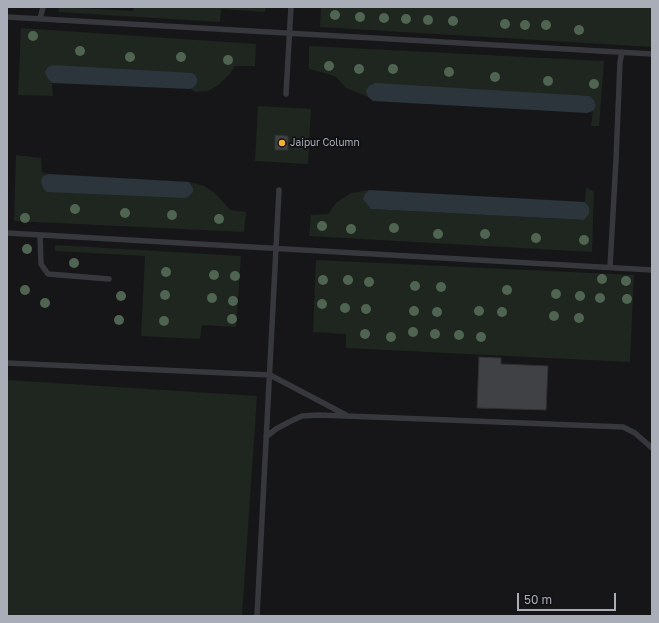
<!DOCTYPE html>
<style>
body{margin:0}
#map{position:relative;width:659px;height:623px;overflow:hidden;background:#161618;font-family:"Golos Text",sans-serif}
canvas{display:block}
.frame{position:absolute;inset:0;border:8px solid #a8adb8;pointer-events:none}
.scale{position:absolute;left:517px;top:593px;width:99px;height:18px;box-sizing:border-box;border:2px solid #a8adb8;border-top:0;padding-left:5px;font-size:12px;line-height:14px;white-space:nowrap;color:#a8adb8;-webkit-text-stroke:3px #111113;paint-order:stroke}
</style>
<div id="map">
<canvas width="659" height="623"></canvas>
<div class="frame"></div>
<div class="scale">50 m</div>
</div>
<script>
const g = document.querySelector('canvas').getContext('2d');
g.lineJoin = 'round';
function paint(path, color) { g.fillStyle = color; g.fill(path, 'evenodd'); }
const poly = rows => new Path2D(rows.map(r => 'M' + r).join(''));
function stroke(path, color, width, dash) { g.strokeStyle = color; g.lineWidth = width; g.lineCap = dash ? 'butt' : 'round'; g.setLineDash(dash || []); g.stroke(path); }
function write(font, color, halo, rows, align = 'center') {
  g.font = font + ' "Golos Text",sans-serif'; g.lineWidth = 3.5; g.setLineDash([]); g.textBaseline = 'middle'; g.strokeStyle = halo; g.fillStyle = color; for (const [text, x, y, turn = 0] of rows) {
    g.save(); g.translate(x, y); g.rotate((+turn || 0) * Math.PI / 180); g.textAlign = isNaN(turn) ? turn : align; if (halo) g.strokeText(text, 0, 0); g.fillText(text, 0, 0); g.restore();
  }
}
const green = poly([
 [59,7,133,11,134,7,266,7,265,12,221,9,220,22,58,12],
 [321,7,652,7,652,47,320,27],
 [21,28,256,44,255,66,235,66,230,74,218,85,208,91,196,92,190,89,194,87,48,79,52,83,53,96,18,95],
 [309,46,604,61,599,126,591,126,593,111,596,106,369,86,367,91,368,97,346,88,336,77,328,74,309,69],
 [258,106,311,109,308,164,255,161],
 [16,155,41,158,42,172,49,174,43,176,193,188,189,182,204,186,216,194,230,210,246,212,244,232,14,221],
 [586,187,594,192,592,252,309,236,311,215,328,214,337,202,351,193,369,190,365,194,371,209,584,220,589,207,585,202],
 [55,245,241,256,236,327,202,325,200,339,141,336,145,256,55,251],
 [316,260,634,275,630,362,346,348,346,334,313,332],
 [7,380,257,396,242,616,7,616]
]);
const water = poly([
 [53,65,193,73,197,78,197,83,194,87,190,89,52,83,48,79,45,72,48,67],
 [375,83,589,96,594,100,596,106,593,111,587,113,373,101,368,97,366,91,369,86],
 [49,174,189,182,193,188,193,192,189,196,185,198,47,192,43,188,41,182,43,176],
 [369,190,585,202,589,207,589,214,584,220,371,209,363,199,365,194]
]);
const building = poly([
 [275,135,288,136,288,150,275,150,275,135],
 [479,357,501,358,501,364,548,366,546,410,477,408,479,357]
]);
const lane = poly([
 [7,17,652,54],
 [40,19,43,7],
 [286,94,291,7],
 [7,233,652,270],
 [40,235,41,264,48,274,109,279],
 [610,267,616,160,620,62,622,52],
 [7,363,270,375,348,416,623,427,635,433,652,448],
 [266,437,276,429,289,422,302,416,318,415,346,416],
 [257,616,279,190]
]);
const trees = [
 [335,15],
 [360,17],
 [384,18],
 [406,19],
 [428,20],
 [453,21],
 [505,24],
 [525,25],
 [546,25],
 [579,30],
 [33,36],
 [80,51],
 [130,57],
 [181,57],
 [228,60],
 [329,66],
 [359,69],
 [393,69],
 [449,72],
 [495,77],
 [548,81],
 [594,84],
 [75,209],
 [125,213],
 [172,215],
 [25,218],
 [219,219],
 [322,226],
 [394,228],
 [351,229],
 [438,234],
 [485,234],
 [536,238],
 [584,240],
 [27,249],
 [74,263],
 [166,272],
 [214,275],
 [235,276],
 [602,279],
 [323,280],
 [348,280],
 [626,281],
 [369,282],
 [415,286],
 [441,287],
 [25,290],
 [507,290],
 [556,294],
 [165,295],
 [121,296],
 [580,296],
 [212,298],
 [600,298],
 [627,299],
 [233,301],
 [45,303],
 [322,304],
 [345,308],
 [366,309],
 [414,311],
 [479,311],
 [437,312],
 [502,312],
 [554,316],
 [579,318],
 [232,319],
 [119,320],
 [164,321],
 [413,332],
 [365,334],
 [435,334],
 [459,335],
 [391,337],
 [481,337]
];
const markers = [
 [282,143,4,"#f2b134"]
];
const poiNames = [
 ["Jaipur Column",290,143]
];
paint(green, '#1e261f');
paint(water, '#2c353c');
paint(building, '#404145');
stroke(building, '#303034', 1);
stroke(lane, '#37383d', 5.5);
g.fillStyle = '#506452';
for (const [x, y] of trees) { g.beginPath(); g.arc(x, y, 5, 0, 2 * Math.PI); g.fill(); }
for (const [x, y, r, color] of markers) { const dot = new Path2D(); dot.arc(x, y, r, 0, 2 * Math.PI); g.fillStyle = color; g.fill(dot); stroke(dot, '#111113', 1.5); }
write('10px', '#a8adb8', '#111113', poiNames, 'left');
</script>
